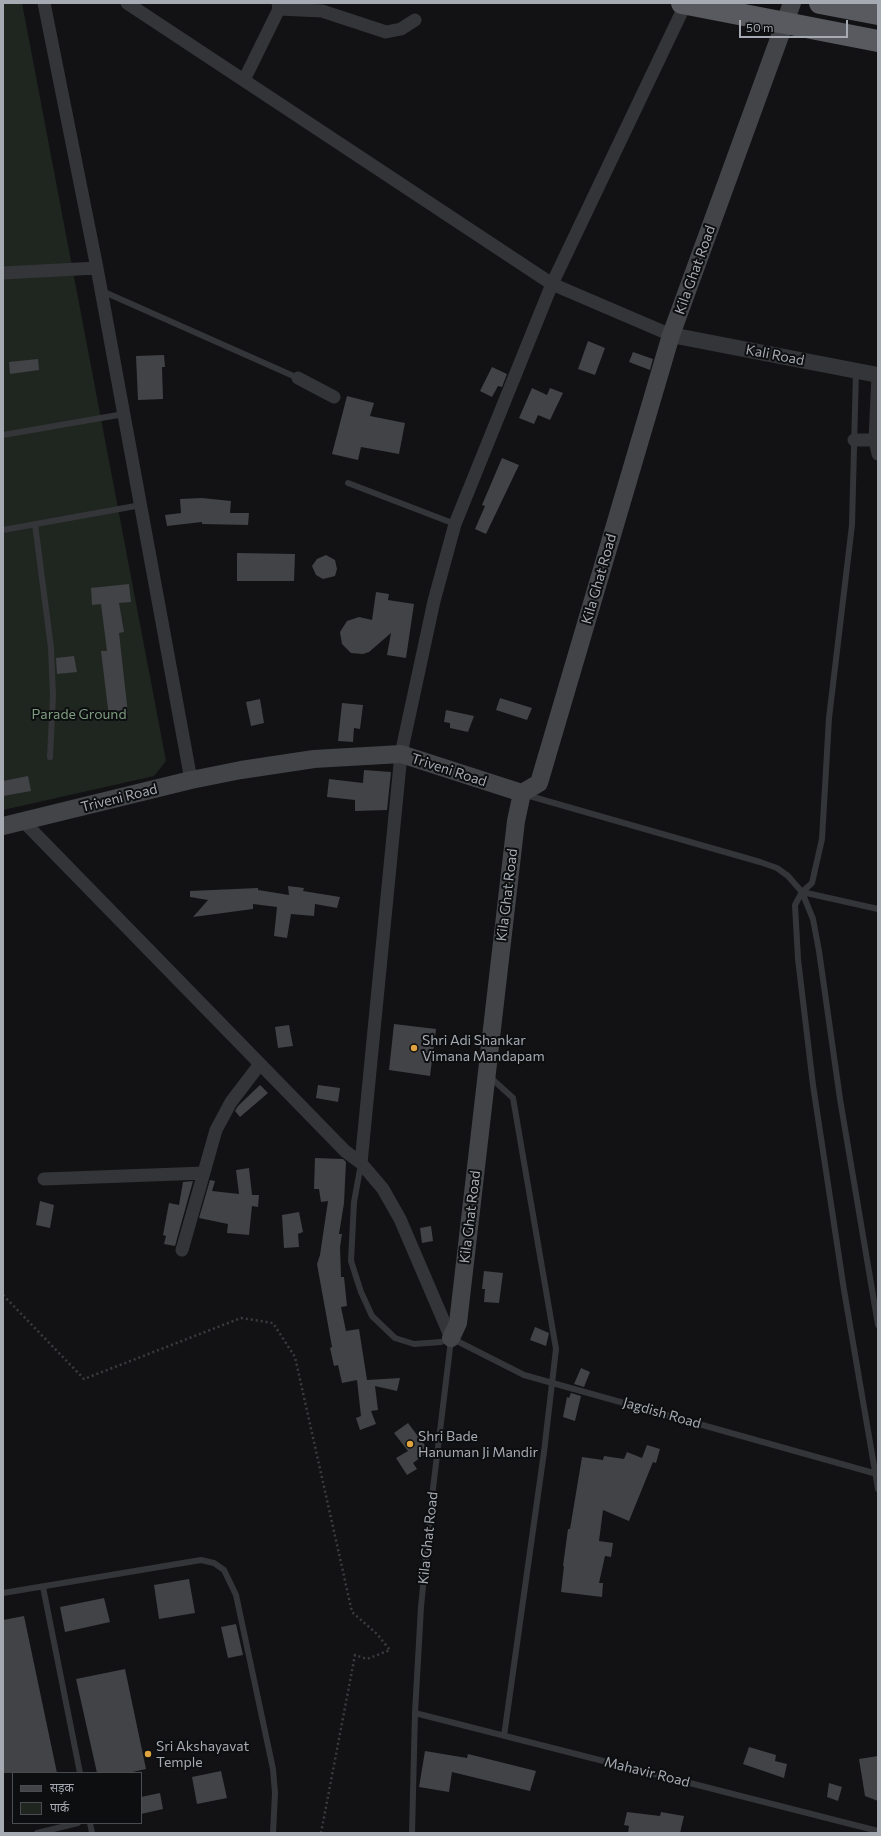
<!DOCTYPE html>
<meta charset="utf-8">
<style>
body{margin:0}
#map{position:relative;width:881px;height:1836px;overflow:hidden;background:#121214;font-family:Commissioner,"Noto Sans Devanagari",sans-serif}
canvas{display:block}
.frame{position:absolute;inset:0;border:4px solid #a5aab3;pointer-events:none}
.legend{position:absolute;left:12px;top:1772px;width:130px;height:52px;box-sizing:border-box;background:#0d0e0f;border:1px solid #4a4c51;margin:0;padding:5px 7px;list-style:none;font-size:12px;color:#a5aab3}
.legend li{display:flex;align-items:center;gap:8px;height:20px}
.legend b{width:20px;border:1px solid #4a4c51}
.scale{position:absolute;left:739px;top:20px;width:109px;height:18px;box-sizing:border-box;border:2px solid #a5aab3;border-top:0;padding-left:5px;font-size:12px;line-height:14px;white-space:nowrap;color:#a5aab3;-webkit-text-stroke:3px #0d0e0f;paint-order:stroke}
</style>
<div id="map">
<canvas width="881" height="1836"></canvas>
<div class="frame"></div>
<ul class="legend">
<li><b style="height:5px;background:#424448"></b>सड़क</li>
<li><b style="height:11px;background:#1f2620"></b>पार्क</li>
</ul>
<div class="scale">50 m</div>
</div>
<script>
const g = document.querySelector('canvas').getContext('2d');
g.lineJoin = 'round';
function paint(path, color) { g.fillStyle = color; g.fill(path, 'evenodd'); }
const poly = rows => new Path2D(rows.map(r => 'M' + r).join(''));
function stroke(path, color, width, dash) { g.strokeStyle = color; g.lineWidth = width; g.lineCap = dash ? 'butt' : 'round'; g.setLineDash(dash || []); g.stroke(path); }
function write(font, color, halo, rows, align = 'center') {
  g.font = font + ' Commissioner,sans-serif'; g.lineWidth = 4; g.setLineDash([]); g.textBaseline = 'middle'; g.strokeStyle = halo; g.fillStyle = color; for (const [text, x, y, turn = 0] of rows) {
    g.save(); g.translate(x, y); g.rotate((+turn || 0) * Math.PI / 180); g.textAlign = isNaN(turn) ? turn : align; if (halo) g.strokeText(text, 0, 0); g.fillText(text, 0, 0); g.restore();
  }
}
const green = poly([
 [3,3,22,3,166,761,154,776,3,810]
]);
const building = poly([
 [588,341,605,348,595,375,578,369],
 [633,352,653,359,650,370,629,362],
 [164,355,165,367,162,367,163,399,138,400,136,356],
 [38,359,39,370,10,374,9,362],
 [492,367,507,374,502,387,498,386,492,397,480,391],
 [532,388,547,395,550,388,563,393,550,420,538,415,534,424,519,418],
 [347,396,374,403,370,416,405,423,399,454,361,447,358,460,332,454],
 [502,458,519,465,486,534,475,529,485,506,482,505],
 [202,498,231,501,230,513,249,513,248,525,202,524,202,522,167,526,165,515,181,513,180,499],
 [237,553,295,554,294,581,237,581],
 [326,555,335,560,337,569,335,576,323,579,316,575,312,566,317,559],
 [129,584,131,602,119,603,124,632,119,633,128,714,109,717,101,651,107,651,101,604,92,605,91,588],
 [376,592,389,594,388,600,414,604,406,658,387,655,391,633,369,652,363,654,351,653,342,644,340,632,347,621,359,617,372,620],
 [74,656,77,672,57,674,56,658],
 [500,698,532,708,527,720,496,710],
 [260,699,264,723,251,726,246,702],
 [342,703,363,705,360,729,354,728,353,742,338,741],
 [446,710,474,716,468,732,450,728,450,723,444,722],
 [364,770,391,772,387,810,355,811,355,800,327,797,329,779,363,783],
 [28,776,31,791,3,796,3,781],
 [288,886,304,888,303,891,340,897,337,908,315,904,314,916,291,914,287,938,274,936,277,907,253,904,253,909,193,917,208,900,190,897,190,891,258,888,258,890,289,895],
 [394,1024,436,1029,430,1076,389,1070],
 [289,1025,293,1046,278,1048,275,1027],
 [260,1085,268,1093,240,1117,235,1111,238,1106],
 [318,1085,340,1088,338,1102,316,1098],
 [315,1158,343,1159,346,1162,344,1203,339,1234,342,1234,340,1247,341,1277,344,1277,347,1306,341,1307,346,1331,359,1329,367,1380,400,1378,397,1391,375,1386,378,1410,371,1411,376,1424,360,1430,356,1418,361,1416,357,1380,342,1383,338,1365,334,1366,330,1348,332,1347,317,1264,320,1255,328,1201,321,1202,319,1189,314,1189],
 [249,1168,252,1195,259,1195,258,1207,252,1206,249,1235,227,1233,228,1224,199,1218,210,1180,215,1181,212,1191,239,1194,236,1170],
 [193,1181,175,1246,164,1244,166,1236,163,1235,169,1203,179,1205,183,1182],
 [40,1201,54,1205,50,1228,36,1225],
 [299,1212,303,1232,298,1234,299,1247,284,1248,282,1215],
 [431,1226,433,1241,422,1243,420,1228],
 [484,1271,503,1273,499,1303,484,1302,485,1289,482,1289],
 [535,1327,549,1333,546,1346,530,1340],
 [581,1368,590,1372,584,1387,574,1384],
 [571,1393,581,1396,575,1421,563,1417,567,1397,569,1398],
 [408,1423,429,1451,413,1463,417,1469,407,1475,396,1458,408,1451,394,1433],
 [647,1445,660,1449,656,1463,653,1462,629,1521,603,1510,599,1541,613,1543,611,1557,605,1556,599,1583,603,1583,602,1597,561,1592,564,1566,563,1566,568,1529,570,1529,582,1457,603,1460,604,1456,624,1459,627,1452,642,1458],
 [189,1579,195,1613,159,1619,154,1585],
 [104,1598,110,1622,65,1632,60,1607],
 [24,1616,57,1773,3,1773,3,1620],
 [236,1624,243,1655,228,1658,221,1627],
 [125,1669,146,1769,128,1773,97,1773,76,1679],
 [749,1747,776,1755,775,1761,787,1764,784,1778,743,1764],
 [425,1751,467,1758,468,1754,536,1771,530,1791,452,1772,449,1792,419,1787],
 [878,1756,878,1801,865,1796,859,1759],
 [221,1771,227,1798,197,1804,192,1777],
 [829,1783,842,1787,838,1801,827,1797],
 [160,1793,163,1809,141,1814,141,1797],
 [627,1812,660,1816,661,1812,684,1816,680,1833,628,1833,629,1826,624,1825]
]);
const path = poly([
 [3,1295,84,1379,241,1318,273,1323,295,1357,352,1612,377,1634,390,1650,367,1659,355,1655,321,1833]
]);
const service = poly([
 [102,291,298,378],
 [856,371,852,525,829,718,822,839,812,883,802,892,795,905,798,959,813,1085,844,1290,878,1489],
 [3,435,124,414],
 [348,483,455,524],
 [35,524,51,648,53,696,50,757],
 [3,530,141,505],
 [526,795,760,862,777,868,788,876,802,892,878,909],
 [802,892,813,919,819,951,840,1099,878,1325],
 [490,1077,513,1098,556,1349,544,1452,504,1736],
 [361,1164,354,1202,351,1261,361,1292,372,1316,395,1338,414,1344,441,1342,450,1339],
 [453,1339,524,1375,877,1474],
 [43,1587,80,1773],
 [3,1593,201,1560,214,1563,224,1570,236,1595,273,1769,275,1793,273,1833],
 [415,1713,878,1831],
 [90,1823,92,1833],
 [37,1833,78,1823],
 [412,1833,415,1713,421,1607,431,1505,451,1340]
]);
const minor = poly([
 [44,3,97,268,191,780],
 [127,3,552,284,671,335],
 [279,9,322,11,386,32,401,29,415,20],
 [244,80,279,9,278,3],
 [3,273,97,268],
 [878,375,875,440,878,454],
 [298,378,334,397],
 [854,440,875,440],
 [24,822,345,1151,361,1163,383,1189,400,1219,451,1338],
 [361,1163,401,754,434,601,455,524,552,284,686,3],
 [44,1179,204,1173],
 [182,1250,216,1130,231,1102,260,1064]
]);
const tertiary = poly([
 [671,335,878,375]
]);
const secondary = poly([
 [3,826,191,780,241,770,314,759,401,754,522,793],
 [451,1338,458,1323,516,821,522,793,539,783,671,335,792,3]
]);
const trunk = poly([
 [820,3,878,14]
]);
const trunkBridge = poly([
 [682,3,878,41]
]);
const markers = [
 [414,1048,4,"#dfa33f"],
 [410,1444,4,"#dfa33f"],
 [148,1754,4,"#dfa33f"]
];
const streetNames = [
 ["Kila Ghat Road",695,270,-70],
 ["Kali Road",775,355,11],
 ["Kila Ghat Road",599,579,-74],
 ["Triveni Road",449,770,18],
 ["Triveni Road",119,798,-14],
 ["Kila Ghat Road",507,895,-83],
 ["Kila Ghat Road",470,1217,-83],
 ["Jagdish Road",662,1413,16],
 ["Kila Ghat Road",428,1538,-84],
 ["Mahavir Road",647,1772,14]
];
const parkNames = [
 ["Parade Ground",79,714]
];
const poiNames = [
 ["Shri Adi Shankar",422,1040],
 ["Vimana Mandapam",422,1056],
 ["Shri Bade",418,1436],
 ["Hanuman Ji Mandir",418,1452],
 ["Sri Akshayavat",156,1746],
 ["Temple",156,1762]
];
paint(green, '#1f2620');
paint(building, '#424347');
stroke(path, '#3a3c3f', 2.5, [2, 3]);
stroke(service, '#343538', 6);
stroke(minor, '#343538', 13);
stroke(tertiary, '#343538', 16);
stroke(secondary, '#424448', 18);
stroke(trunk, '#585a60', 22);
stroke(trunkBridge, '#585a60', 22);
for (const [x, y, r, color] of markers) { const dot = new Path2D(); dot.arc(x, y, r, 0, 2 * Math.PI); g.fillStyle = color; g.fill(dot); stroke(dot, '#0d0e0f', 1.5); }
write('14px', '#a5aab3', '#0d0e0f', streetNames);
write('14px', '#7e9c7f', '#0d0e0f', parkNames);
write('14px', '#a5aab3', '#0d0e0f', poiNames, 'left');
</script>
